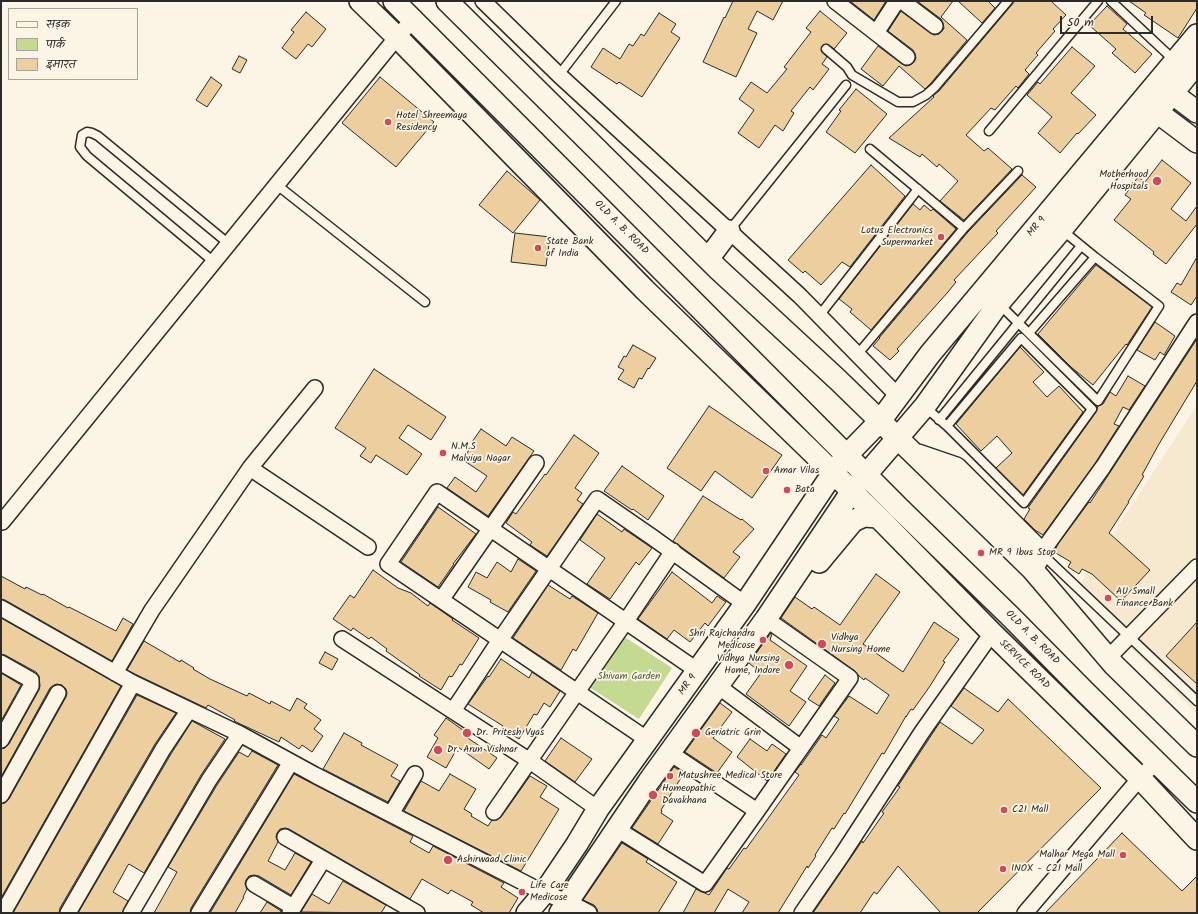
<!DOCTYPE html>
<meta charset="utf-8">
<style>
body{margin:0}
#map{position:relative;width:1198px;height:914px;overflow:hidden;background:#fcf5e5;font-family:Kalam,"Playpen Sans Deva",sans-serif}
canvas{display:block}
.frame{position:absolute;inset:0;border:2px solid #2b2b2b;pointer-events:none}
.legend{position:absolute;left:8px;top:8px;width:130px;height:72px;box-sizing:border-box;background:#fcf5e5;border:1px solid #a8a49b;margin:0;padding:5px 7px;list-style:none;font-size:12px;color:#2b2b2b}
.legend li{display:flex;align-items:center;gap:8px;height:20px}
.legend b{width:20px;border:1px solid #a8a49b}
.scale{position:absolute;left:1060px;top:16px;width:93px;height:18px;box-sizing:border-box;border:2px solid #2b2b2b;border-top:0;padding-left:5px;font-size:12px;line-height:14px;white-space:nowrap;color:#2b2b2b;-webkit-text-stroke:3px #fcf5e5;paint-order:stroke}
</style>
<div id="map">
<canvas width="1198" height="914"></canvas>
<div class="frame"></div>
<ul class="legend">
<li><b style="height:5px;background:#fcf5e5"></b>सड़क</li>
<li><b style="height:11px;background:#c4da90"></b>पार्क</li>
<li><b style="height:11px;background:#ecce9f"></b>इमारत</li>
</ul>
<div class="scale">50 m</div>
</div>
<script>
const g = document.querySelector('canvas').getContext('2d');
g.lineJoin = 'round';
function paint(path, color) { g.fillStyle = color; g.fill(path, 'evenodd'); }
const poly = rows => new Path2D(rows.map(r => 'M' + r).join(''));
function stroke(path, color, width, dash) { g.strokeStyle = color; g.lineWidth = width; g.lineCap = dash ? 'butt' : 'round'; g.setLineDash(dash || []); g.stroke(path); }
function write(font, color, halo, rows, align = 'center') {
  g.font = font + ' Kalam,sans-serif'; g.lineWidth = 3.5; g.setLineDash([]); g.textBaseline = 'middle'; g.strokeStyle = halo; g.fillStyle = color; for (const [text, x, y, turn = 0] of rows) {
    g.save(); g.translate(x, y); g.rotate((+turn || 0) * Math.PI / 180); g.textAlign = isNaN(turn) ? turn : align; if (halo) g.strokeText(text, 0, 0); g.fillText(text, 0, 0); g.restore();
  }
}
const built = poly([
 [1197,405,1197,714,1075,592]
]);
const green = poly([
 [620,634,672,668,639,719,586,685]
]);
const building = poly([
 [733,1,783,1,773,20,757,11,748,29,757,33,736,77,703,62,724,17,725,18,733,1],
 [850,1,886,1,874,20,850,1],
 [917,1,953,1,941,17,967,40,931,83,925,89,899,66,883,86,861,69,878,46,902,64,906,66,910,65,914,62,916,58,915,54,913,50,888,31,901,11,934,35,939,34,942,31,944,28,943,23,941,19,917,1],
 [958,1,988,1,995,8,982,23,958,1],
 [1015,1,1051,1,1066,15,1053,29,1055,31,1036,53,1038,55,1025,70,1029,74,1018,88,1016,86,995,110,991,108,966,135,984,151,988,148,1012,169,964,220,940,201,958,181,939,164,937,167,922,154,920,157,889,138,934,97,933,96,939,91,1015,1],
 [1129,1,1197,1,1197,8,1178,38,1144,15,1146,13,1129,1],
 [1107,6,1127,24,1123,29,1152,54,1135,73,1112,53,1116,49,1089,25,1107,6],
 [820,11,847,33,834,49,827,44,822,46,821,51,827,57,822,64,829,69,813,90,810,87,791,111,794,113,783,131,775,125,759,148,738,133,754,110,739,99,751,82,767,93,787,69,784,67,811,32,806,28,820,11],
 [306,12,326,29,312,47,308,44,296,59,282,48,294,32,291,30,306,12],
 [659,13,676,24,671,32,680,38,642,97,619,82,617,84,591,67,603,48,620,59,629,44,633,46,641,34,644,36,659,13],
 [1072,47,1095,66,1071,93,1096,115,1078,134,1077,133,1060,153,1038,133,1052,117,1027,95,1038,82,1040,84,1072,47],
 [239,56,247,60,240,73,232,69,239,56],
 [211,77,222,85,207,107,196,100,211,77],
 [380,77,434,122,396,167,342,123,380,77],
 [856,89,887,114,855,153,826,132,841,111,839,110,856,89],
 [1162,160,1191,183,1171,209,1186,221,1197,206,1197,224,1166,264,1153,254,1154,252,1114,220,1131,199,1125,195,1138,177,1145,182,1162,160],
 [871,165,905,196,850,267,842,262,821,285,805,271,803,273,788,260,871,165],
 [507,171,540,200,513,233,479,205,507,171],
 [1022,175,1036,187,996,231,998,233,954,280,956,282,948,292,897,349,899,351,890,360,873,346,880,338,879,338,968,232,1022,175],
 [913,204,920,210,924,205,931,211,933,209,956,229,871,330,850,312,852,309,839,299,913,204],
 [515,233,550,237,546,266,511,262,515,233],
 [1197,257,1197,296,1191,305,1171,292,1177,283,1181,285,1197,257],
 [1096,265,1152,307,1127,345,1126,344,1093,385,1071,367,1038,334,1096,265],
 [1155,322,1175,336,1164,355,1160,352,1155,360,1137,350,1155,322],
 [1197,339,1197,381,1159,444,1142,475,1144,476,1128,502,1129,502,1109,533,1150,570,1121,601,1092,574,1082,569,1079,574,1068,567,1071,562,1054,552,1058,544,1089,502,1090,503,1197,339],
 [633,345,656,358,649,369,648,368,642,379,639,378,634,388,618,379,624,370,618,367,624,356,626,357,633,345],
 [1020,347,1044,372,1033,382,1047,397,1059,386,1083,412,1023,495,996,468,1012,453,997,436,981,451,956,424,1020,347],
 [374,369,446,417,431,440,408,425,399,438,422,454,407,475,376,455,371,463,360,456,366,448,335,428,374,369],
 [1128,376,1145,386,1129,410,1123,407,1114,424,1119,426,1096,462,1043,535,1035,530,1024,519,1030,509,1028,508,1030,505,1096,412,1098,406,1103,404,1110,392,1116,396,1128,376],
 [709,406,782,455,752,498,715,471,701,491,667,468,709,406],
 [481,429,506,446,512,437,534,451,488,516,447,488,455,477,476,492,487,476,463,460,473,443,472,442,481,429],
 [574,435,599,453,575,488,582,493,577,500,583,504,547,556,530,545,532,542,506,523,513,512,516,514,545,474,546,475,574,435],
 [622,466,664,496,648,520,633,509,632,510,604,491,622,466],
 [703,496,741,520,742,519,754,529,733,552,740,557,724,578,673,541,703,496],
 [438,507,476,534,453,564,454,564,438,587,401,562,438,507],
 [597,514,622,532,624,529,652,548,639,565,636,562,610,599,587,584,605,558,580,540,597,514],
 [518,559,536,571,508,612,490,602,491,600,468,587,476,572,487,578,497,562,511,572,518,559],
 [373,570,398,588,411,593,428,606,430,603,453,619,452,620,479,638,462,665,460,664,452,677,449,676,441,690,419,676,420,675,386,651,387,649,371,637,369,639,353,628,351,631,333,619,350,595,354,598,373,570],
 [672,572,712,603,717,596,726,602,708,626,705,623,690,642,674,630,667,639,638,619,672,572],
 [876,574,900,592,863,644,903,672,934,622,959,639,943,661,945,662,930,686,913,710,911,709,906,717,906,716,884,754,882,753,845,814,844,813,834,829,832,828,815,855,816,856,808,868,807,866,778,913,742,913,749,902,728,889,714,913,683,913,696,889,709,895,727,868,729,869,744,848,746,849,799,775,795,772,801,764,801,765,822,735,826,738,839,719,834,716,849,696,877,714,889,695,865,678,864,680,859,676,855,671,781,618,795,597,812,609,814,607,840,625,876,574],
 [1,576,25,589,26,587,42,595,43,594,68,608,69,607,116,631,123,618,133,624,112,661,5,600,1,599,1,576],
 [548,585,570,599,572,596,598,613,576,651,573,649,561,670,513,638,548,585],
 [1,618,121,686,1,898,1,804,5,803,9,799,66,697,67,693,66,689,62,685,57,684,54,685,50,688,1,777,1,749,5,748,9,744,39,690,40,686,39,676,36,672,5,655,1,654,1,618],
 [1197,622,1197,684,1166,656,1197,622],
 [771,633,772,634,770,640,807,666,790,691,806,702,789,726,746,694,761,673,749,663,771,633],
 [144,641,180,662,181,660,194,668,193,669,210,679,247,696,249,693,270,704,271,701,290,711,297,698,307,704,304,708,321,720,314,729,323,736,312,752,302,745,299,749,281,737,279,742,234,721,235,720,208,705,206,708,137,675,127,670,144,641],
 [325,652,338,659,332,670,319,663,325,652],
 [501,659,529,678,532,672,560,691,550,707,544,703,537,715,534,714,519,739,502,728,503,726,468,704,488,676,489,677,501,659],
 [1,673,21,685,1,721,1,673],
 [825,675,835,683,819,706,808,699,825,675],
 [964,688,998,712,1008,699,1101,788,977,913,941,913,898,866,877,894,874,892,860,913,813,913,862,841,863,843,884,813,882,812,900,787,898,786,940,722,972,744,984,730,951,706,964,688],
 [137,695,176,713,155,744,60,908,59,913,13,913,137,695],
 [720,703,732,712,713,738,732,752,717,773,685,752,720,703],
 [446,718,467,733,465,736,497,758,489,769,458,747,446,768,427,757,438,738,434,735,446,718],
 [192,721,225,739,201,775,144,873,129,864,128,865,113,892,128,901,122,913,78,913,171,754,192,721],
 [344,733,362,743,361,745,398,765,391,776,400,781,388,802,323,769,344,733],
 [561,738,592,759,575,782,545,761,561,738],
 [750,739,767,751,772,744,786,754,767,781,737,757,750,739],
 [252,751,278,765,191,908,190,913,154,913,177,872,168,867,217,785,239,752,248,757,252,751],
 [674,767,684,773,661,810,662,811,661,813,673,821,658,844,632,828,674,767],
 [294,774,413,836,410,842,429,853,433,846,504,883,501,887,518,898,509,913,484,913,471,905,473,902,451,890,448,894,422,879,410,899,289,829,285,828,280,829,277,833,276,837,278,842,268,861,285,870,295,853,311,862,291,895,259,876,254,875,249,876,246,880,245,884,247,889,243,897,244,897,235,913,210,913,294,774],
 [450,774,476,789,464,809,472,814,471,816,488,826,492,820,497,820,501,817,530,776,547,786,540,797,559,809,521,871,404,811,421,781,439,791,450,774],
 [1122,833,1182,891,1197,876,1197,913,1045,913,1122,833],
 [622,843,648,859,646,862,677,882,658,913,598,913,597,909,594,905,583,900,622,843],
 [343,881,386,905,381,913,301,912,312,894,329,904,343,881],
 [267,902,281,911,280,913,260,913,267,902]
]);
const lane = poly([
 [1111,1,1175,61],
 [826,49,847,67,852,75,898,102,913,102,926,95,935,87,1008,1],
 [559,75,616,1],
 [989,131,1098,1],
 [870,149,964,228],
 [277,185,425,302],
 [1062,230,1095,257],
 [729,231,846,85],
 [214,262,87,156,80,147,82,135,87,132,92,133,98,136,229,244],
 [999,304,1098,401,1159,306,1095,257,1029,333],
 [819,316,918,189],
 [857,355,964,228,1018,171],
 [925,407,947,426,1024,503,1092,409,1021,338,947,426],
 [939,420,1081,246],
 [1041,553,1197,701]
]);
const street = poly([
 [483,1,559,75,800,296,898,396],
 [835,1,907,57],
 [902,1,935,26],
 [876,33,897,1],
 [250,468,368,547],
 [2,522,397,37,413,20],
 [1041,553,1103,467,1197,322],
 [441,600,536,463],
 [1,608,133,683,240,734,315,775,544,893,568,902,589,913],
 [342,639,530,761,598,809],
 [1108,658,1197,567],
 [1,663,31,680,31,686,1,740],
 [115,673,152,610,250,468,315,388],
 [718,686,801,748],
 [453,711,500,640,597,499,652,537,745,604],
 [648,740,388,564,437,492,698,671],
 [670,753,757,811],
 [1,795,58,693],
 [494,812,626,621,673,551],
 [391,814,415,774],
 [617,829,705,884,757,811,850,678,766,619],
 [285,837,417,913],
 [254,884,293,907],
 [3,913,133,683],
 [68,913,163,749,189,710],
 [131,913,209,780,240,734],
 [199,913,291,762],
 [290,913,323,860],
 [802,913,842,855,922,732,992,633],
 [1025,913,1140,778,1156,762]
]);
const secondary = poly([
 [360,1,397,37,645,290,809,449,884,523,992,633,1140,778,1197,839],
 [394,1,899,508,1010,616,1085,692,1197,802],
 [447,1,718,269,838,380,1032,569,1114,665,1197,746],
 [1161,85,1197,112],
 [1145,103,1197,142],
 [708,259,729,231],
 [918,455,956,468,1041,553,1032,569],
 [819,562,853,521,864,516,878,517],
 [527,913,544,893,577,844,598,809,745,604,833,473,847,455,880,421,930,354,1197,35],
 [560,913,649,781,766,619,852,491,925,406,998,304,1062,229,1197,63]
]);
const markers = [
 [388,122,4,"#d1495b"],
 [1157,181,5,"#d1495b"],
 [941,237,4,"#d1495b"],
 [538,248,4,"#d1495b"],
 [443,453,4,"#d1495b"],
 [766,471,4,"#d1495b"],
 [787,490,4,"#d1495b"],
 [981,553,4,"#d1495b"],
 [1108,598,4,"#d1495b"],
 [763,640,4,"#d1495b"],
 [822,644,5,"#d1495b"],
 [789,665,5,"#d1495b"],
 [467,733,5,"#d1495b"],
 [696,733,5,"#d1495b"],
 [438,750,5,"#d1495b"],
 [670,776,4,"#d1495b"],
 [653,795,5,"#d1495b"],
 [1004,810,4,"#d1495b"],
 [1123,855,4,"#d1495b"],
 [448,860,5,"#d1495b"],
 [1003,869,4,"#d1495b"],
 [522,892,4,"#d1495b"]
];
const poiNames = [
 ["Hotel Shreemaya",396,116],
 ["Residency",396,128],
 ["Motherhood",1148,175,"right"],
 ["Hospitals",1148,187,"right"],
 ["Lotus Electronics",933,231,"right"],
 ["Supermarket",933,243,"right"],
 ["State Bank",546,242],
 ["of India",546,254],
 ["N.M.S",451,447],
 ["Malviya Nagar",451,459],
 ["Amar Vilas",774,471],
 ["Bata",795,490],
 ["MR 9 Ibus Stop",989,553],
 ["AU Small",1116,592],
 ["Finance Bank",1116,604],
 ["Shri Rajchandra",755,634,"right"],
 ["Medicose",755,646,"right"],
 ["Vidhya",831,638],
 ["Nursing Home",831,650],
 ["Vidhya Nursing",780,659,"right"],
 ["Home, Indore",780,671,"right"],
 ["Dr. Pritesh Vyas",476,733],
 ["Geriatric Grin",705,733],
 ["Dr. Arun Vishnar",447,750],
 ["Matushree Medical Store",678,776],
 ["Homeopathic",662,789],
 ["Davakhana",662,801],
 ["C21 Mall",1012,810],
 ["Malhar Mega Mall",1115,855,"right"],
 ["Ashirwaad Clinic",457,860],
 ["INOX - C21 Mall",1011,869],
 ["Life Care",530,886],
 ["Medicose",530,898]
];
const streetNames = [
 ["MR 9",1037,227,-50],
 ["OLD A. B. ROAD",621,228,45],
 ["OLD A. B. ROAD",1032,638,45],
 ["SERVICE ROAD",1024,665,44],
 ["MR 9",688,685,-54]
];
const parkNames = [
 ["Shivam Garden",629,677]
];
paint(built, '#f7e9d0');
paint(green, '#c4da90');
paint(building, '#ecce9f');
stroke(building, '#2b2b2b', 1);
stroke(lane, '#2b2b2b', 11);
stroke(street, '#2b2b2b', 18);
stroke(secondary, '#2b2b2b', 24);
stroke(lane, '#fcf5e5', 8);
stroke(street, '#fcf5e5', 15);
stroke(secondary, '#fcf5e5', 21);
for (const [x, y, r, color] of markers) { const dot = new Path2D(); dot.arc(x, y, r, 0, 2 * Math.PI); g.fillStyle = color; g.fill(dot); stroke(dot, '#fcf5e5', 1.5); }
write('10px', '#2b2b2b', '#fcf5e5', poiNames, 'left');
write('10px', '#2b2b2b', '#fcf5e5', streetNames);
write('10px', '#515744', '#fcf5e5', parkNames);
</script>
